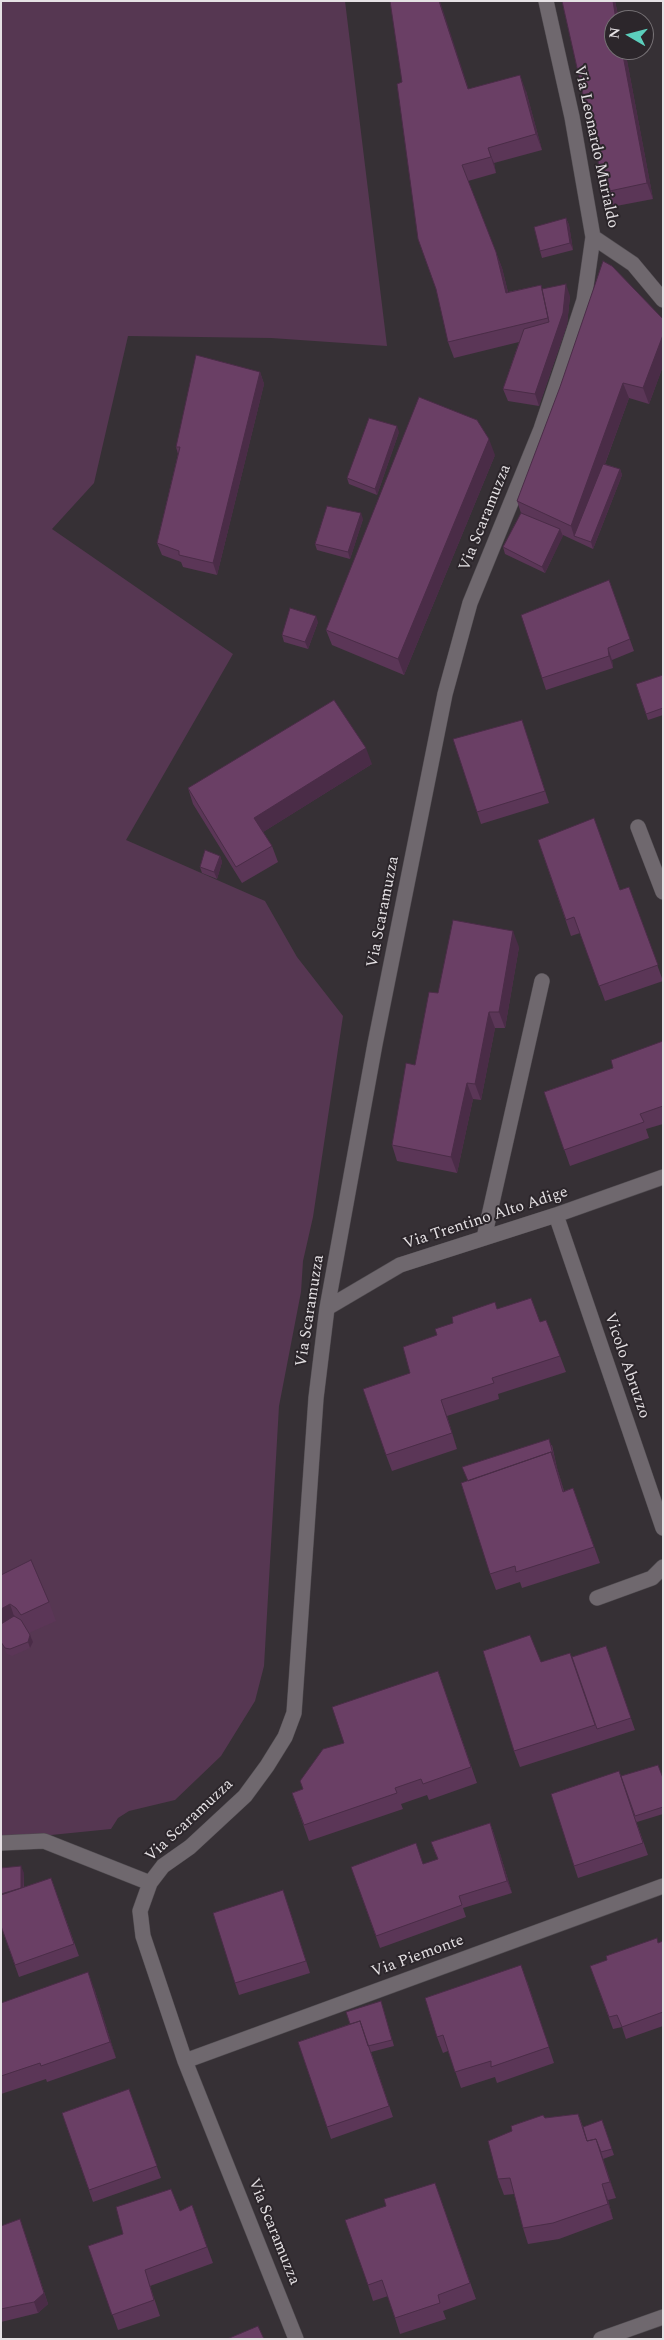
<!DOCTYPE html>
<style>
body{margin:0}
#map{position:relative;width:664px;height:2340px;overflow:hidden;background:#363035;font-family:Spectral,serif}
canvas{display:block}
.frame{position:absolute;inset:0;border:2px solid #e5e1e4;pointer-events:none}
.north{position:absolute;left:604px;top:10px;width:50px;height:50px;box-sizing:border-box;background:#2c262b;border:1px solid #767175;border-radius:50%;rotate:278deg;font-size:14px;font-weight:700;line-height:20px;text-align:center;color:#e5e1e4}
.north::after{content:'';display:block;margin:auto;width:18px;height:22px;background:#5bcebc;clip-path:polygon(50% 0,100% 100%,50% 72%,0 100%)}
</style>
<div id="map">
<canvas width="664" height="2340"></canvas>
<div class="frame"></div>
<div class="north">N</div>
</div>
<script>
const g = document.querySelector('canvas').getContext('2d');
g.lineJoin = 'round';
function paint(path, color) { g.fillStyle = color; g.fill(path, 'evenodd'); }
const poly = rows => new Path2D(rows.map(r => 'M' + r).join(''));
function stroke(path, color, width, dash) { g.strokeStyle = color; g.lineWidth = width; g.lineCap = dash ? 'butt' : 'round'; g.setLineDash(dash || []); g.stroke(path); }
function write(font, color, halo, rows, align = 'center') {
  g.font = font + ' Spectral,serif'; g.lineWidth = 4; g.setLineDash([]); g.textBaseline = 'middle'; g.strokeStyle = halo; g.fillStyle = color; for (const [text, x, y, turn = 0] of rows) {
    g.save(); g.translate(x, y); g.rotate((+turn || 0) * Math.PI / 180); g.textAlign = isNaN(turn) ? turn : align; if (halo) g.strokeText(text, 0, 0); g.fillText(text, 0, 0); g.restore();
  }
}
const green = poly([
 [1,1,345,1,387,346,271,338,128,336,94,483,52,529,233,654,126,840,265,901,297,957,343,1016,313,1217,303,1261,301,1292,279,1406,264,1666,255,1701,221,1756,175,1800,129,1811,118,1818,111,1829,1,1840]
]);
const minor = poly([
 [546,1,572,117,593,237,633,264,663,300],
 [638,827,663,892],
 [556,1215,663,1528],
 [484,1238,542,981],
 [327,1308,400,1265,556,1215,663,1177],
 [597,1598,652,1578,663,1567],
 [1,1843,44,1841,150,1883],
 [185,2061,663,1886],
 [296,2339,185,2061,143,1936,140,1911,150,1883,163,1866,190,1847,245,1796,267,1766,285,1737,294,1713,316,1398,327,1308,375,1044,445,694,470,603,541,429,564,361,584,300,593,237],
 [601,2339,663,2317]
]);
const wall = poly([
 [562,1,615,1,619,20,614,20,614,50,625,50,653,199,611,207,605,192],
 [402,82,468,89,526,91,542,150,494,163,496,173,468,181,502,268,508,292,541,285,542,289,570,296,567,325,539,406,508,401,503,389,519,342,454,358,448,342],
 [566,218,569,225,573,250,542,258,540,251],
 [663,319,663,366,649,404,629,398,605,464,620,469,622,475,593,549,563,535,545,573,505,554,503,547,521,513,517,501],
 [260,372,264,384,217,575,183,567,181,562,162,555,157,543,178,454,176,447],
 [399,432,377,495,349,484,347,478],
 [495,455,404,675,332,645,326,630],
 [363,519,350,559,317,550,315,544],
 [609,580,634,651,612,660,613,668,546,690,542,678],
 [318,622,308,649,284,642,282,635],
 [663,675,663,715,648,720,636,684],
 [522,720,549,803,481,824,477,812],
 [372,764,263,832,272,846,278,862,242,883,193,804,188,788],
 [538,840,620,890,629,887,663,981,605,1001,580,933,571,936],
 [220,856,222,862,217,879,202,873,200,867],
 [519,947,505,1028,495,1028,481,1100,473,1099,457,1173,397,1161,392,1145,415,1065,438,993],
 [663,1041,663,1124,646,1129,649,1138,570,1166,544,1092,613,1068],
 [498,1309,540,1322,560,1356,566,1372,498,1394,499,1399,447,1416,457,1449,392,1471,386,1455,410,1373,437,1335],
 [552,1445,557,1468,564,1491,573,1488,600,1563,522,1588,520,1582,496,1590,490,1574,468,1481],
 [1,1575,49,1602,56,1621,29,1633,33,1642,30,1648,12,1656,7,1654,2,1644,2,1646,1,1647],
 [606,1646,635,1730,601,1741,520,1767,514,1751,541,1662,572,1657],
 [438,1671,477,1783,429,1800,427,1795,401,1804,403,1809,309,1841,292,1793,303,1789,344,1743],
 [621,1776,663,1778,663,1814,637,1822,636,1821,648,1855,578,1878,574,1866],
 [490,1823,494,1834,512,1893,463,1908,466,1917,380,1948,351,1867,423,1864,438,1860,431,1842],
 [24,1873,24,1887,51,1878,79,1956,19,1977,1,1926],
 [287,1902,310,1973,239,1995,235,1983],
 [663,1941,663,2026,626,2039,622,2027,613,2029,590,1966],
 [527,1981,554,2063,497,2083,495,2077,461,2088,448,2051,443,2053,437,2037],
 [94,1988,116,2058,47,2082,46,2079,1,2094,1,2003],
 [381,2001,394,2046,371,2052,393,2117,331,2139,298,2042,350,2024],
 [129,2089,161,2178,93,2202,62,2113],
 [578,2114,583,2127,602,2120,614,2155,603,2159,616,2198,608,2200,613,2219,559,2239,528,2244,523,2228,514,2194,504,2195,498,2179,545,2118],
 [435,2183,476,2299,443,2311,446,2319,400,2334,388,2296,373,2301,368,2285,386,2206],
 [192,2205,213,2263,150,2286,160,2316,118,2330,88,2246,123,2234,180,2211],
 [20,2219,48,2304,38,2313,1,2322,1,2226]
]);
const shadedWall = poly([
 [439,1,440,1,474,105,468,89],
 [613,1,615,1,619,20,616,20],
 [622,50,625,50,653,199,647,183],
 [520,75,526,91,542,150,536,134],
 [488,148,494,163,496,173,491,157],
 [566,218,569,225,573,250,570,243],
 [496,252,502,268,512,309,506,293],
 [566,284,570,296,567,325,539,406,535,394],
 [663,335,663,366,649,404,643,388],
 [260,372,264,384,217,575,213,563],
 [623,383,629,398,578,537,574,536,571,526],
 [397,426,399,432,377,495,375,489],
 [489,439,495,455,404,675,398,659],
 [620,469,622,475,593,549,591,542],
 [361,513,363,519,350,559,348,552],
 [560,529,563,536,545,573,542,567],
 [316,616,318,622,308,649,305,642],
 [608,648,612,660,613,668,609,656],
 [366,748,372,764,260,834,254,818],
 [220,856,222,862,217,879,214,872],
 [513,931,519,947,505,1028,499,1012],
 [489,1012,495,1028,481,1100,475,1084],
 [467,1083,473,1099,457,1173,451,1157],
 [441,1400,447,1416,457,1449,452,1433],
 [549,1439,557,1468,569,1507,551,1452],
 [10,1604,16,1622,1,1632,1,1609],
 [30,1635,33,1642,30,1648,28,1642],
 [490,1823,494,1834,512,1893,507,1881],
 [21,1866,24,1873,23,1898,21,1891],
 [88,1972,94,1988,116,2058,110,2042],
 [596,2139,602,2155,616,2198,610,2182],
 [602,2184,608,2200,613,2219,608,2204],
 [20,2219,48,2304,38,2313,34,2302]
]);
const building = poly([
 [390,1,439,1,468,89,520,75,536,134,488,148,491,157,462,165,496,252,506,293,541,285,548,318,448,342,436,289,418,239,397,84,402,82,390,1],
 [562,1,613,1,616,20,614,20,614,50,622,50,647,183,605,192,562,1],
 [566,218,570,243,540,251,534,227,566,218],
 [603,261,612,266,663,319,663,335,643,388,623,383,571,526,517,501,560,387,603,261],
 [566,284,563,313,535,394,503,389,524,329,549,322,542,289,566,284],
 [196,355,260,372,213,563,179,555,179,551,157,543,180,447,176,447,196,355],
 [419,397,477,420,489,439,398,659,326,630,419,397],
 [369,418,397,426,375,489,347,478,369,418],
 [603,464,620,469,591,542,574,536,603,464],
 [327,506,361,513,348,552,315,544,327,506],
 [521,513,560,529,542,567,503,547,521,513],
 [609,580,630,639,608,648,609,656,542,678,521,615,609,580],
 [290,608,316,616,305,642,282,635,290,608],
 [663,675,663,708,646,714,636,684,663,675],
 [334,700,366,748,254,818,272,846,236,867,188,788,334,700],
 [522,720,545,791,477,812,453,739,522,720],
 [594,818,620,890,629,887,658,965,599,986,574,917,566,920,538,840,594,818],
 [205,850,220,856,214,872,200,867,205,850],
 [453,920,513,931,499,1012,489,1012,475,1084,467,1083,451,1157,392,1145,406,1063,415,1065,429,992,438,993,453,920],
 [663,1041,663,1106,640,1114,644,1122,564,1150,544,1092,613,1068,611,1060,663,1041],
 [531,1298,540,1322,546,1320,560,1356,492,1378,494,1383,441,1400,452,1433,386,1455,363,1389,410,1373,403,1347,437,1335,435,1329,453,1323,452,1317,495,1302,497,1309,531,1298],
 [549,1439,555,1462,551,1452,468,1481,462,1467,549,1439],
 [551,1452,563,1492,573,1488,594,1547,516,1572,515,1566,490,1574,461,1483,551,1452],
 [31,1560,49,1602,21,1615,16,1608,10,1604,1,1609,1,1575,31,1560],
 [14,1616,21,1620,30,1635,28,1642,10,1649,5,1648,1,1642,1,1624,14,1616],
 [530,1635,541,1662,570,1653,595,1725,514,1751,483,1651,530,1635],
 [606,1646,631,1718,597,1729,572,1657,606,1646],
 [438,1671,471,1767,423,1784,421,1779,395,1788,397,1793,304,1825,292,1793,303,1789,300,1781,323,1749,344,1743,332,1707,438,1671],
 [658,1765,663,1778,663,1807,635,1816,621,1776,658,1765],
 [619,1771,643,1843,574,1866,551,1794,619,1771],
 [490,1823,507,1881,459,1896,462,1905,376,1936,351,1867,416,1843,423,1864,438,1859,431,1842,490,1823],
 [21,1866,21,1888,1,1894,1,1868,21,1866],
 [51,1878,74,1944,15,1965,1,1926,1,1895,51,1878],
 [283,1890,306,1961,235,1983,213,1913,283,1890],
 [657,1938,658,1943,663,1941,663,2012,622,2027,617,2015,609,2017,590,1966,607,1960,606,1956,657,1938],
 [521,1965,549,2047,491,2067,491,2061,455,2072,443,2035,437,2037,425,1998,521,1965],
 [88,1972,110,2042,41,2066,40,2063,1,2076,1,2003,88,1972],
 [381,2001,392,2040,368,2046,360,2021,350,2024,346,2012,381,2001],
 [360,2021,389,2106,327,2127,298,2042,360,2021],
 [129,2089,157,2166,89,2190,62,2113,129,2089],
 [578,2114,587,2141,596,2139,610,2182,602,2184,608,2204,553,2223,523,2228,510,2178,498,2179,488,2141,512,2131,511,2126,543,2115,545,2118,578,2114],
 [602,2120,612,2149,601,2152,596,2139,587,2141,583,2127,602,2120],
 [435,2183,470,2283,438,2295,440,2303,395,2318,382,2280,368,2285,345,2220,386,2206,384,2199,435,2183],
 [171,2189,180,2211,192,2205,207,2247,145,2270,154,2300,112,2315,88,2246,123,2234,116,2207,171,2189],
 [20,2219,44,2293,34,2302,1,2309,1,2226,20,2219],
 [258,2326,264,2339,227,2339,258,2326]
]);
const streetNames = [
 ["Via Leonardo Murialdo",595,147,78],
 ["Via Scaramuzza",486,518,-68],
 ["Via Scaramuzza",384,912,-79],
 ["Via Trentino Alto Adige",486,1219,-18],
 ["Via Scaramuzza",311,1311,-81],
 ["Vicolo Abruzzo",626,1366,71],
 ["Via Scaramuzza",190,1821,-43],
 ["Via Piemonte",418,1957,-20],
 ["Via Scaramuzza",273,2232,68]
];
paint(green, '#563752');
stroke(minor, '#514c51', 16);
stroke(minor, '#6f686e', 15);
paint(wall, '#5b3657');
paint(shadedWall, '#4a2c47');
paint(building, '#6a3f65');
stroke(building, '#4a2c47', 1);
write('16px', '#e5e1e4', '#2c262b', streetNames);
</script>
